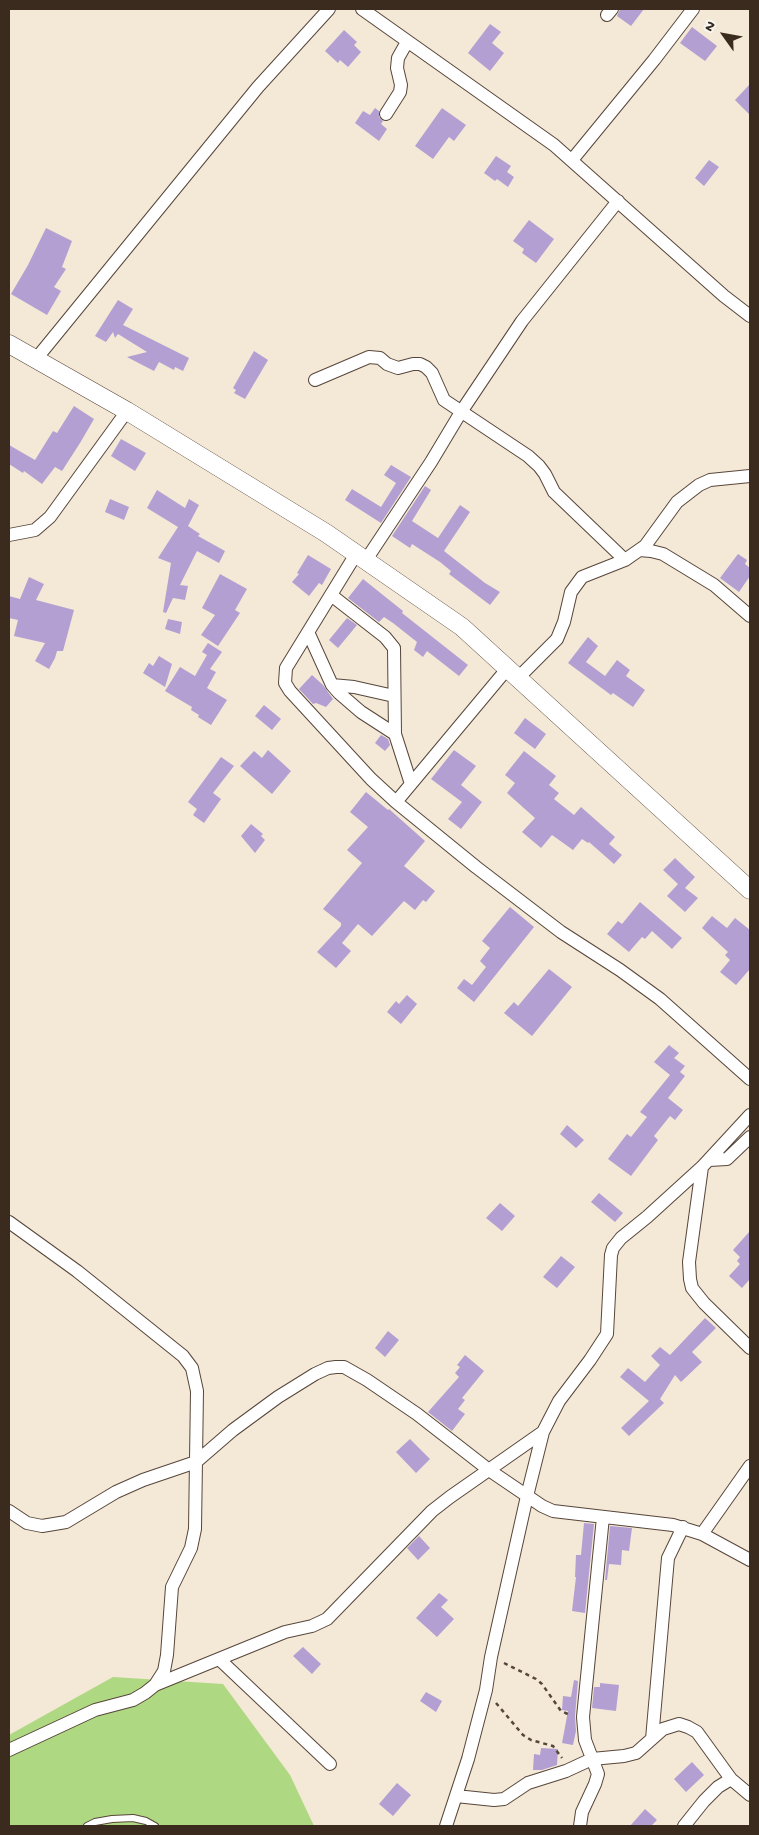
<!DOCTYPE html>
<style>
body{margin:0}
#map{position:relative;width:759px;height:1835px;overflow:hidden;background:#f4e8d6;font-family:"Gochi Hand",sans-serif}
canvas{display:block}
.frame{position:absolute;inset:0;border:10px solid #3b2a1e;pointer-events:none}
.north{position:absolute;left:699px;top:10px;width:50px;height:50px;-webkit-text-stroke:4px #f6f6f2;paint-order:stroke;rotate:302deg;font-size:14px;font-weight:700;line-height:20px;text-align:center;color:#3b2a1e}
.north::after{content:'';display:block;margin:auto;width:18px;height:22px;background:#3b2a1e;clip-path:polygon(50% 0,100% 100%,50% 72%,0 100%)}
</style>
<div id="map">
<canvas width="759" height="1835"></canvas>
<div class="frame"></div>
<div class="north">N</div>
</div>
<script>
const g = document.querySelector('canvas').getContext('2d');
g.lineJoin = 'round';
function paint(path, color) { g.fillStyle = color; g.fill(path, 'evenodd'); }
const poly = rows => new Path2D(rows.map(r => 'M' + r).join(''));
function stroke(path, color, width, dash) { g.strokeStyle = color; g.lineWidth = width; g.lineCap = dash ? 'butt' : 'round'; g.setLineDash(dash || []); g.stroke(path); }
const green = poly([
 [113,1677,223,1684,290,1775,314,1826,9,1826,9,1735]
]);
const building = poly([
 [620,9,644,9,631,26,617,16],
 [490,24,501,32,492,43,504,53,490,71,468,53],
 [692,27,717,46,705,61,680,43],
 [344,30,357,42,354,45,361,52,348,67,340,60,338,63,325,51],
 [750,84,750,115,735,100],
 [375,108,379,111,379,117,383,121,381,124,387,129,379,141,355,123,363,111,370,115],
 [442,108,466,125,454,141,449,137,433,159,415,146],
 [496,156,511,166,507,172,514,177,508,187,497,179,495,181,484,173],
 [709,160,719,167,704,186,695,178],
 [529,220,554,239,536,263,522,253,524,249,513,241],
 [46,228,72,241,62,267,66,269,54,287,61,291,47,315,11,294,28,265],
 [118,300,133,309,123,325,189,358,183,371,175,367,174,370,159,362,154,371,127,357,147,352,118,334,115,338,113,332,106,342,95,336],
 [254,351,268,360,245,399,234,393,236,390,233,388],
 [74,406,94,419,80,443,62,471,55,467,42,484,24,471,23,473,9,464,9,445,35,460,53,431,57,433],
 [121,439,146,453,135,471,111,456],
 [391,465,411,477,381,523,345,500,352,489,381,507,396,483,384,475],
 [425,486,431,490,412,521,438,538,460,505,470,512,444,551,485,583,500,592,490,605,449,574,451,571,440,562,412,544,410,548,392,536],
 [157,490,185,508,189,499,199,505,188,526,200,534,198,536,225,551,219,563,197,551,180,585,188,586,185,600,173,598,166,613,163,612,171,563,158,558,178,527,147,508],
 [110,499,129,507,124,520,105,512],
 [738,554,747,560,745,564,750,568,750,576,739,592,720,578],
 [308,555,331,569,322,585,319,583,309,596,292,582,299,574,297,573],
 [220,574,247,589,235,610,240,613,218,646,201,635,215,615,202,608],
 [29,577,44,584,36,600,74,610,63,651,57,651,55,658,49,669,35,661,45,643,14,636,18,620,9,618,9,596,20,599],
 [363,579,403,611,402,613,468,665,459,676,427,651,423,657,414,650,417,642,393,623,384,617,379,622,348,598],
 [347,618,357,625,338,648,329,640],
 [168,619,182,622,180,634,165,629],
 [588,637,598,646,586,662,605,676,617,660,630,670,626,676,645,690,633,707,613,693,611,695,568,663],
 [208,643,222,652,210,669,216,672,207,688,227,700,211,725,198,717,199,715,191,710,192,707,165,691,180,667,195,676,207,655,202,652],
 [159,656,172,664,165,687,143,673,149,663,153,666],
 [312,675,323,685,333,699,326,707,316,703,313,704,299,689],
 [264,705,281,719,272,730,255,716],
 [525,718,546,734,535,749,514,733],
 [381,735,388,739,390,745,385,751,375,743],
 [268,750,291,771,272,794,240,766,254,751,262,758],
 [454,750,476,766,461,785,482,802,461,829,448,819,462,802,431,779],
 [524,751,556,776,549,785,559,793,554,799,574,815,581,807,615,837,609,844,622,855,614,864,589,842,588,843,582,839,573,850,552,835,541,848,522,832,535,818,507,793,515,783,505,775],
 [221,757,234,766,213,793,221,799,204,823,193,815,197,809,188,802],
 [366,792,388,810,389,809,425,841,404,866,435,891,426,902,423,900,415,910,404,901,372,936,358,924,342,943,351,951,336,968,317,952,341,926,341,923,323,909,362,863,347,850,368,827,350,812],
 [251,824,263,834,261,836,265,840,255,853,241,836],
 [675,858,695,877,685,888,698,898,685,912,667,896,678,884,663,870],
 [640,902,682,938,672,949,652,931,645,939,642,937,629,952,607,934,618,921,622,924],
 [510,907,534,927,474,1002,457,988,464,979,472,985,486,967,480,961,490,948,482,941],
 [712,916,727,928,735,918,750,930,750,969,736,985,720,972,730,960,725,955,728,952,702,928],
 [549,969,572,987,532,1036,504,1013,514,1002,518,1006],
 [407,995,417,1004,401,1024,387,1012,396,1001,399,1004],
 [669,1045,679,1053,674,1058,685,1066,680,1072,685,1076,668,1098,683,1110,675,1120,670,1116,654,1136,658,1140,631,1176,608,1159,627,1134,631,1137,647,1117,640,1112,670,1075,654,1062],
 [567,1125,584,1140,576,1148,560,1134],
 [599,1193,623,1213,615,1222,591,1202],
 [500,1203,515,1216,502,1231,486,1218],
 [750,1231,750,1279,742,1288,729,1276,740,1264,737,1261,740,1257,733,1250],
 [561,1256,575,1267,557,1288,543,1277],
 [705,1318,716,1328,692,1352,702,1362,681,1382,675,1375,660,1399,664,1403,629,1436,621,1428,649,1401,620,1377,628,1368,645,1382,660,1365,651,1356,660,1347,670,1355],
 [388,1331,399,1340,385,1357,375,1348],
 [465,1355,484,1371,462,1398,465,1400,458,1409,465,1414,452,1431,428,1412,459,1377,455,1373,460,1367,457,1365],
 [410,1439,430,1459,416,1473,396,1452],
 [584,1523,594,1524,585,1613,572,1611,576,1577,575,1577,576,1555,581,1555],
 [610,1526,632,1528,629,1551,622,1550,621,1565,609,1564,607,1580,605,1580],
 [419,1536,430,1548,418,1560,407,1548],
 [439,1593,448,1600,441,1607,454,1619,437,1637,416,1618],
 [303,1647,321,1664,312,1674,293,1656],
 [574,1680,578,1681,575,1716,576,1731,573,1745,562,1743,568,1711,562,1710,563,1696,571,1697],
 [600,1683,619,1685,616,1711,592,1708,594,1687,600,1687],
 [426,1692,442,1701,436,1712,420,1701],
 [541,1748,558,1749,557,1765,542,1770,533,1770,534,1754,540,1755],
 [692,1762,704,1775,686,1792,674,1779],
 [397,1783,411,1795,393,1816,379,1804],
 [645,1809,657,1820,651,1826,630,1826]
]);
const path = poly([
 [504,1663,536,1679,542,1684,561,1711,570,1715],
 [496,1703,523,1735,531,1740,553,1746,562,1758]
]);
const lane = poly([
 [87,1826,95,1822,112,1819,133,1818,146,1821,155,1826]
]);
const street = poly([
 [362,9,554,145,724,296,750,316],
 [607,15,612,9],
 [386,114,400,92,401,85,397,68,398,58,407,42],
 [572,160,654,60,693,9],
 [36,359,258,87,329,9],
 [315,380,369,357,380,358,387,364,398,368,413,364,420,364,426,367,432,373,444,400,528,456,539,466,545,474,554,492,625,560],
 [9,535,35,530,50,517,127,411],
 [639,550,651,551,663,554,714,585,750,616],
 [356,554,286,668,285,683,290,691,371,779,396,802,476,867,561,932,620,970,660,999,750,1079],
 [366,560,431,462,461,412,522,321,618,201],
 [331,595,385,637,394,648,395,734,411,784],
 [308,632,332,685,339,693,361,712,395,734],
 [518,678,557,639,564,622,571,592,582,577,625,560,645,546,677,502,699,485,710,480,750,476],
 [332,685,354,687,394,696],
 [396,802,507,669],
 [709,1160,727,1159,750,1137],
 [702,1167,689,1262,690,1279,692,1288,704,1303,750,1348],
 [9,1222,77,1271,183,1356,192,1368,197,1391,195,1529,191,1548,172,1587,167,1655,164,1671,155,1685,145,1693,133,1700,95,1710,9,1750],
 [9,1511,27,1523,42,1526,66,1522,116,1492,143,1480,196,1462,233,1430,278,1397,315,1374,328,1368,336,1367,344,1367,367,1380,417,1414,489,1470,542,1506,553,1511,673,1525,702,1534,750,1560],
 [702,1534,750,1466],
 [219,1659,330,1764],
 [155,1685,285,1632,312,1626,327,1619,432,1511,450,1497,543,1432],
 [652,1739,668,1558,683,1527],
 [456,1796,494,1800,504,1799,528,1783,566,1771,592,1759,624,1756,636,1753,663,1729,679,1724,688,1727,697,1732,731,1779,750,1795],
 [446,1826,468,1759,486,1690,491,1657,527,1496,543,1432,559,1401,590,1360,607,1334,611,1255,613,1248,621,1238,647,1217,702,1167,750,1115],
 [580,1826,582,1812,595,1784,598,1774,585,1740,583,1717,603,1517],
 [684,1826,704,1801,718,1787,731,1779]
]);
const secondary = poly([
 [9,344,127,411,326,533,462,627,750,890]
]);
paint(green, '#afd882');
paint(building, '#b49fd3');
stroke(lane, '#57463a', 8);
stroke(street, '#57463a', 14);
stroke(secondary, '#57463a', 19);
stroke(path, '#57463a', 2.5, [4, 4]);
stroke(lane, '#fff', 6);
stroke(street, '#fff', 12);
stroke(secondary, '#fff', 18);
</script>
